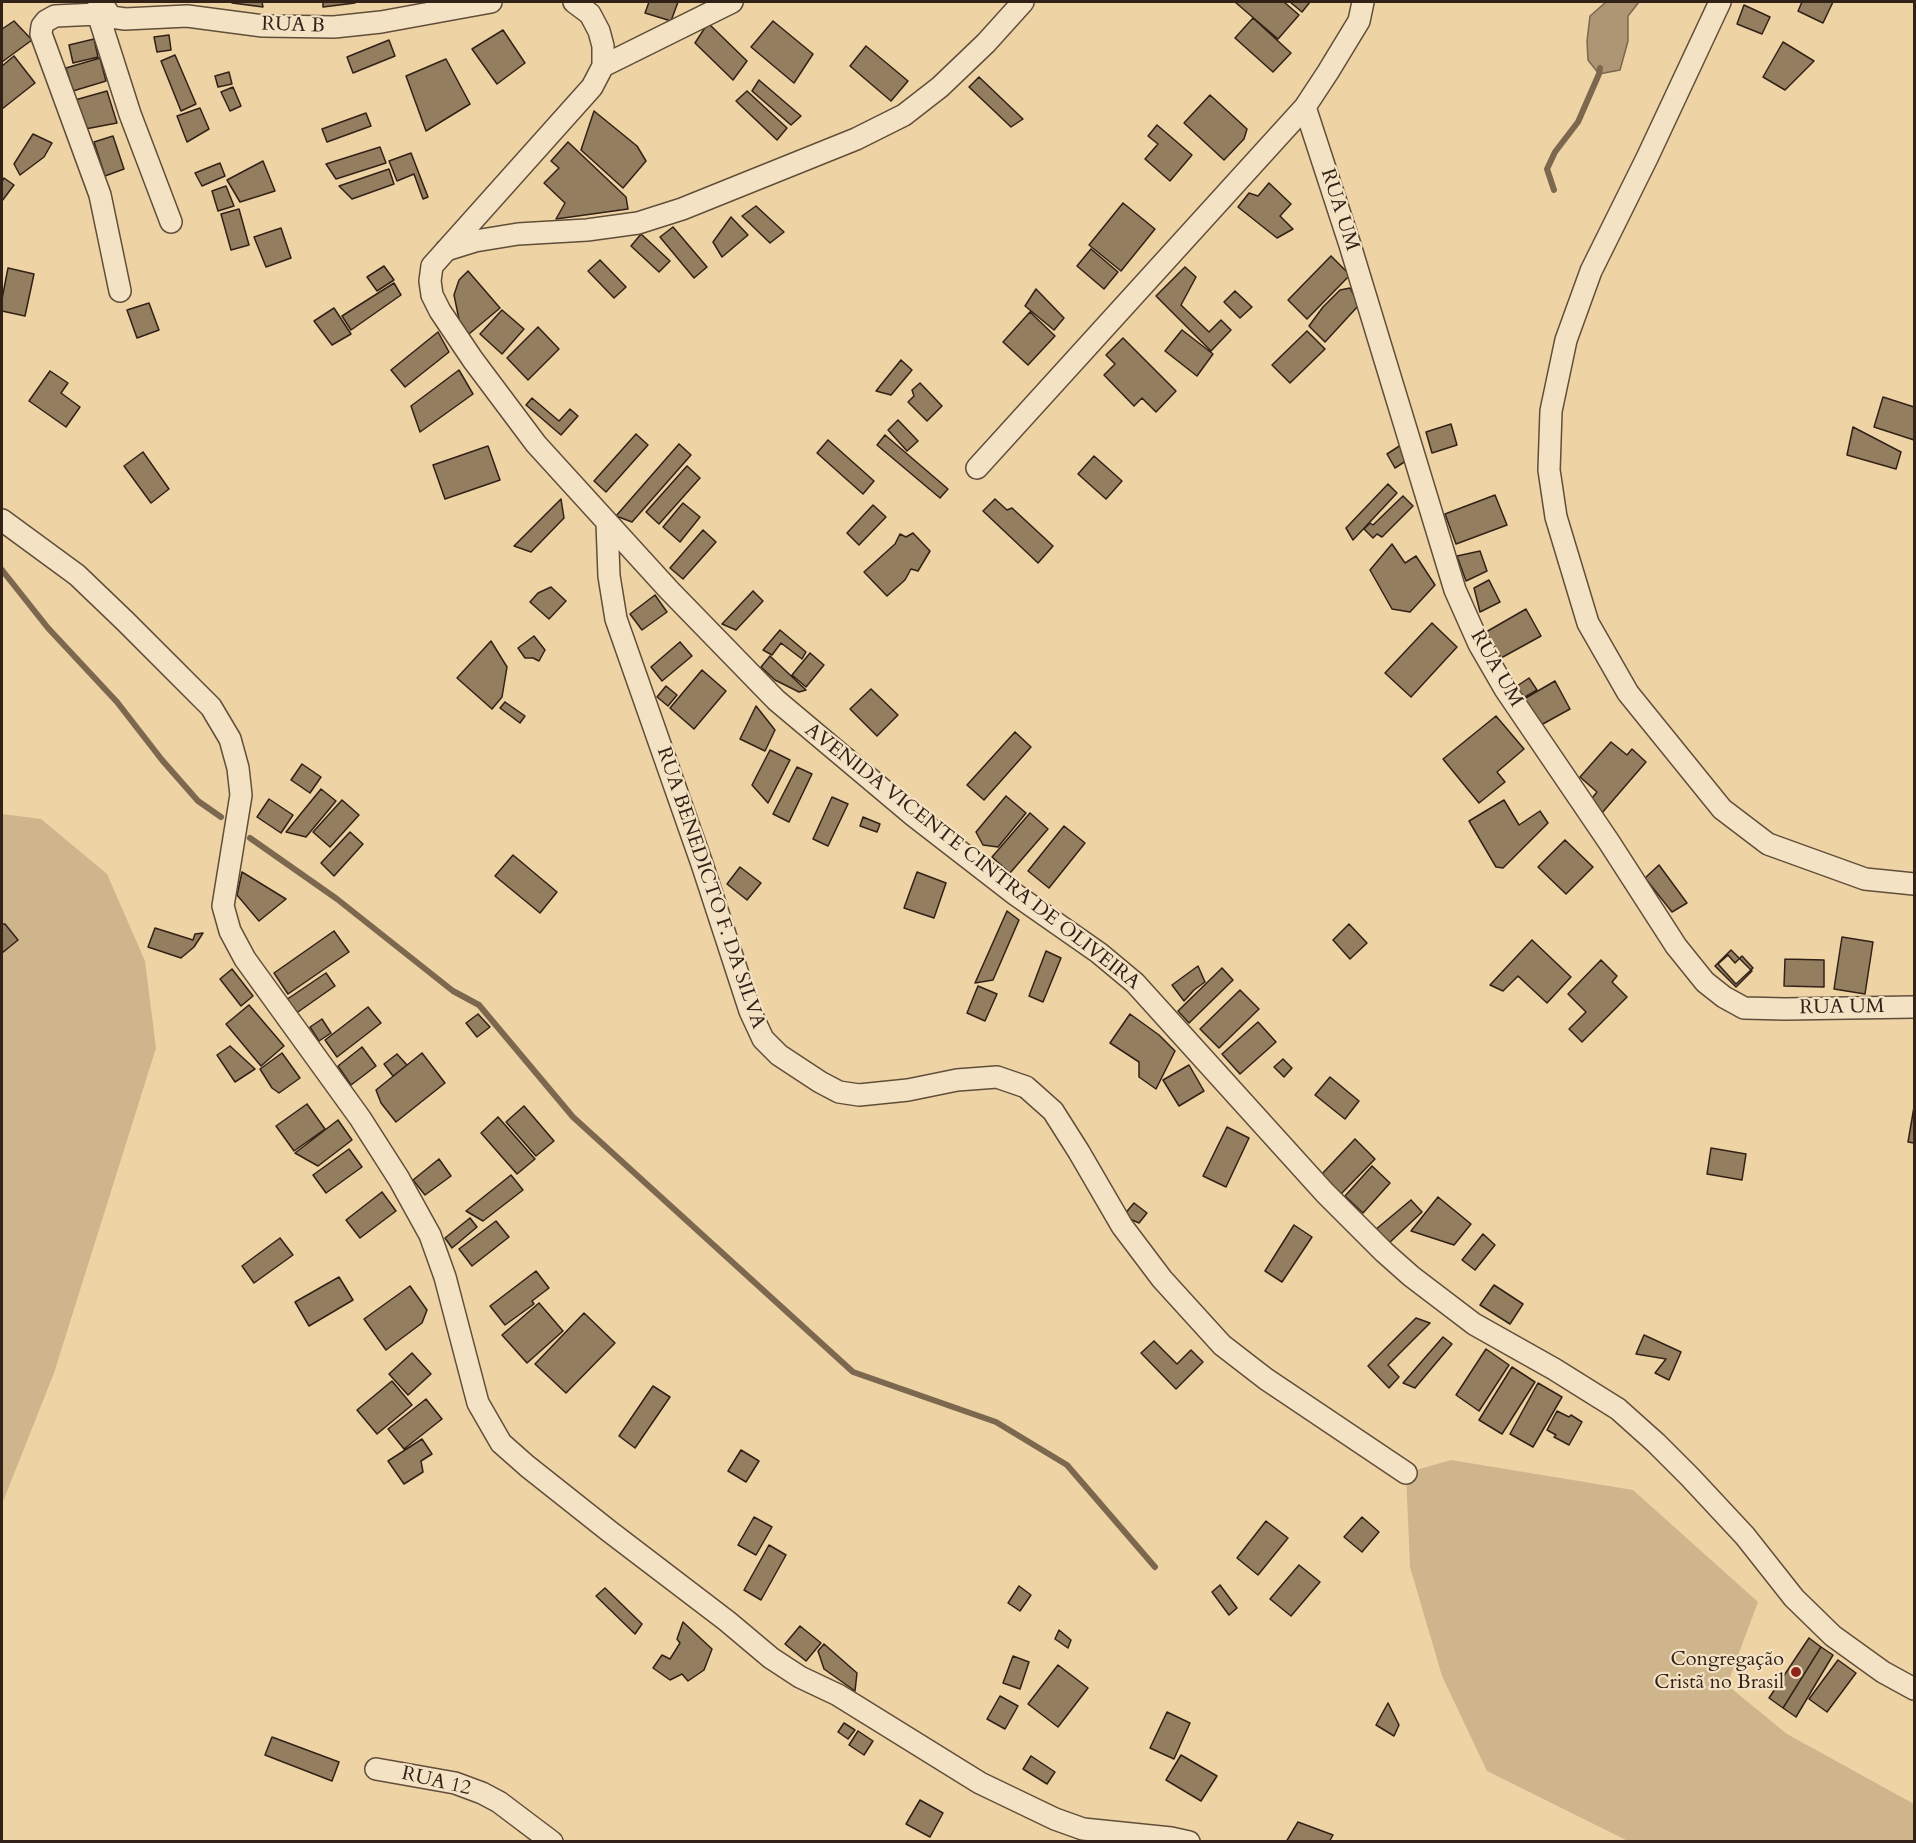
<!DOCTYPE html>
<meta charset="utf-8">
<style>
body{margin:0}
#map{position:relative;width:1916px;height:1843px;overflow:hidden;background:#eed3a4;font-family:Cardo,serif}
canvas{display:block}
.frame{position:absolute;inset:0;border:3px solid #322117;pointer-events:none}
</style>
<div id="map">
<canvas width="1916" height="1843"></canvas>
<div class="frame"></div>
</div>
<script>
const g = document.querySelector('canvas').getContext('2d');
g.lineJoin = 'round';
function paint(path, color) { g.fillStyle = color; g.fill(path, 'evenodd'); }
const poly = rows => new Path2D(rows.map(r => 'M' + r).join(''));
function stroke(path, color, width, dash) { g.strokeStyle = color; g.lineWidth = width; g.lineCap = dash ? 'butt' : 'round'; g.setLineDash(dash || []); g.stroke(path); }
function write(font, color, halo, rows, align = 'center') {
  g.font = font + ' Cardo,serif'; g.lineWidth = 4.5; g.setLineDash([]); g.textBaseline = 'middle'; g.strokeStyle = halo; g.fillStyle = color; for (const [text, x, y, turn = 0] of rows) {
    g.save(); g.translate(x, y); g.rotate((+turn || 0) * Math.PI / 180); g.textAlign = isNaN(turn) ? turn : align; if (halo) g.strokeText(text, 0, 0); g.fillText(text, 0, 0); g.restore();
  }
}
const green = poly([
 [2,814,41,819,107,874,145,961,156,1048,54,1373,2,1504],
 [1451,1460,1633,1490,1758,1602,1727,1685,1787,1734,1914,1804,1914,1841,1628,1841,1487,1771,1442,1676,1410,1567,1406,1473]
]);
const water = poly([
 [1606,2,1639,2,1628,16,1628,41,1620,70,1599,74,1588,60,1587,41,1590,16,1606,2]
]);
const stream = poly([
 [1554,190,1547,169,1555,152,1578,122,1599,74,1600,68],
 [2,570,48,628,117,702,162,760,198,801,221,817],
 [250,838,337,899,453,991,479,1005,573,1117,853,1372,996,1422,1067,1465,1155,1567]
]);
const building = poly([
 [232,2,262,2,263,7,232,3,232,2],
 [323,2,355,2,355,3,323,7,323,2],
 [649,2,678,2,671,21,645,13,649,2],
 [1235,2,1284,2,1299,15,1278,39,1235,2],
 [1290,2,1310,2,1302,12,1290,2],
 [1802,2,1833,2,1823,23,1798,11,1802,2],
 [1744,5,1770,17,1762,34,1737,24,1744,5],
 [1253,18,1291,53,1273,72,1235,38,1253,18],
 [14,21,32,40,2,62,2,29,14,21],
 [773,21,813,54,794,83,751,47,773,21],
 [708,23,747,61,733,80,695,43,708,23],
 [503,30,525,63,497,84,472,49,503,30],
 [169,35,171,50,157,52,154,37,169,35],
 [94,39,98,57,73,63,69,45,94,39],
 [389,40,395,56,353,73,347,57,389,40],
 [1783,42,1814,61,1785,90,1763,77,1783,42],
 [866,46,908,81,891,101,850,66,866,46],
 [175,55,196,104,181,111,161,61,175,55],
 [14,56,35,83,2,109,2,66,14,56],
 [100,58,106,81,73,91,66,68,100,58],
 [446,59,470,104,426,131,406,76,446,59],
 [229,72,232,84,218,87,215,76,229,72],
 [979,77,1023,119,1011,127,969,87,979,77],
 [759,80,801,116,791,125,752,91,759,80],
 [233,87,241,106,230,111,221,92,233,87],
 [107,91,117,123,80,130,75,100,107,91],
 [747,91,787,128,777,140,736,101,747,91],
 [1210,95,1247,129,1244,139,1224,160,1184,123,1210,95],
 [200,108,209,129,187,142,177,116,200,108],
 [594,111,637,146,646,161,623,188,581,150,594,111],
 [366,113,371,126,327,142,322,129,366,113],
 [1157,125,1192,155,1170,181,1145,159,1158,144,1148,136,1157,125],
 [33,134,52,143,44,157,20,175,14,164,33,134],
 [113,136,124,169,105,176,94,142,113,136],
 [568,142,626,197,628,209,556,219,565,203,544,183,559,168,551,161,568,142],
 [380,147,386,163,336,179,326,164,380,147],
 [411,153,428,197,423,199,414,174,397,181,389,161,411,153],
 [263,161,275,191,240,202,227,180,263,161],
 [220,163,225,176,202,186,195,173,220,163],
 [389,169,394,184,352,199,339,186,389,169],
 [4,178,14,185,2,201,2,182,4,178],
 [1269,183,1291,204,1280,216,1293,229,1277,238,1238,207,1249,193,1258,196,1269,183],
 [226,186,234,206,218,211,212,191,226,186],
 [1123,203,1155,229,1121,271,1089,245,1123,203],
 [756,206,784,232,770,243,742,216,756,206],
 [239,209,249,245,231,250,221,214,239,209],
 [731,217,748,235,722,257,713,242,731,217],
 [673,227,707,267,694,278,660,237,673,227],
 [281,228,291,258,266,267,254,237,281,228],
 [641,234,670,261,659,272,631,246,641,234],
 [1091,249,1118,272,1104,289,1077,266,1091,249],
 [1331,256,1350,275,1307,319,1288,300,1331,256],
 [600,260,626,287,614,298,588,271,600,260],
 [384,266,394,280,377,291,367,277,384,266],
 [1185,267,1196,277,1181,305,1209,332,1221,320,1231,330,1211,351,1156,296,1185,267],
 [8,268,34,274,25,316,2,311,2,299,8,268],
 [468,271,500,308,463,339,454,295,459,280,468,271],
 [394,283,401,295,351,330,342,316,394,283],
 [1350,288,1359,305,1325,342,1309,326,1323,307,1340,290,1350,288],
 [1036,289,1064,318,1054,330,1025,306,1036,289],
 [1235,291,1252,307,1240,318,1224,302,1235,291],
 [149,303,159,330,137,338,127,310,149,303],
 [334,308,351,334,332,345,314,321,334,308],
 [502,310,524,329,502,354,480,334,502,310],
 [1030,312,1055,336,1028,365,1003,342,1030,312],
 [538,327,559,349,528,380,507,358,538,327],
 [1182,330,1213,354,1197,376,1165,351,1182,330],
 [1307,331,1325,349,1290,383,1272,365,1307,331],
 [438,332,449,352,405,387,391,370,438,332],
 [1123,338,1176,391,1156,412,1142,398,1134,406,1104,375,1115,364,1106,355,1123,338],
 [901,360,912,370,891,395,876,391,901,360],
 [459,370,473,394,420,432,411,406,459,370],
 [50,371,68,383,61,393,80,407,66,427,29,401,50,371],
 [920,383,942,406,927,421,908,402,914,396,912,390,920,383],
 [1883,397,1914,407,1914,440,1874,427,1883,397],
 [532,398,559,421,570,409,578,416,561,435,526,405,532,398],
 [898,420,918,441,907,451,888,430,898,420],
 [1451,424,1457,445,1432,453,1426,432,1451,424],
 [1853,427,1901,452,1896,469,1847,455,1853,427],
 [636,434,648,445,606,492,594,481,636,434],
 [885,435,948,489,940,498,877,445,885,435],
 [828,440,874,481,863,494,817,453,828,440],
 [679,444,691,455,632,522,616,516,679,444],
 [1401,445,1409,459,1395,468,1387,454,1401,445],
 [488,446,500,480,445,499,433,465,488,446],
 [143,452,169,489,151,503,124,466,143,452],
 [1094,456,1122,481,1106,499,1078,474,1094,456],
 [687,466,700,478,659,524,646,512,687,466],
 [1388,484,1397,493,1353,540,1346,528,1388,484],
 [1495,495,1507,525,1456,544,1445,514,1495,495],
 [1403,496,1413,506,1382,537,1377,534,1373,538,1364,529,1370,523,1373,525,1403,496],
 [561,499,564,518,531,552,514,546,561,499],
 [995,499,1007,510,1012,508,1053,546,1038,563,983,511,995,499],
 [683,503,700,517,680,542,663,527,683,503],
 [873,505,886,517,859,545,847,533,873,505],
 [703,530,716,542,683,579,670,568,703,530],
 [913,533,930,551,918,571,911,569,905,580,887,596,864,572,895,544,900,534,906,537,913,533],
 [1392,544,1405,563,1416,556,1435,585,1410,612,1392,609,1370,570,1392,544],
 [1480,551,1487,571,1466,581,1457,556,1480,551],
 [1489,580,1500,602,1480,612,1474,588,1489,580],
 [551,587,566,601,549,619,530,602,538,593,551,587],
 [753,591,763,601,736,630,722,624,753,591],
 [655,595,667,612,642,630,630,614,655,595],
 [1526,609,1541,636,1501,658,1486,632,1526,609],
 [1432,623,1457,647,1411,697,1385,673,1432,623],
 [780,630,806,652,802,659,781,643,772,655,763,650,780,630],
 [534,636,545,650,539,661,533,658,525,658,518,648,534,636],
 [491,641,507,667,502,697,492,709,457,678,491,641],
 [680,642,692,656,662,681,651,667,680,642],
 [810,653,824,665,806,687,792,675,810,653],
 [770,656,806,690,799,692,775,680,761,667,770,656],
 [702,670,726,691,694,729,670,708,702,670],
 [1529,678,1537,690,1525,697,1514,688,1529,678],
 [1555,681,1570,709,1541,725,1524,699,1555,681],
 [666,686,677,695,668,706,657,697,666,686],
 [871,689,898,715,877,736,850,709,871,689],
 [505,702,525,716,520,723,500,708,505,702],
 [756,706,775,730,765,751,740,739,756,706],
 [1496,716,1524,749,1497,772,1505,782,1479,803,1443,759,1496,716],
 [1015,732,1031,747,984,800,967,785,1015,732],
 [1611,742,1627,755,1632,749,1646,762,1601,814,1588,803,1597,792,1580,777,1611,742],
 [770,750,790,760,768,803,752,785,770,750],
 [302,764,321,777,310,793,291,780,302,764],
 [797,767,812,774,789,822,773,814,797,767],
 [321,789,336,801,306,837,286,832,321,789],
 [1006,796,1026,813,998,847,983,845,976,832,1006,796],
 [832,797,848,804,828,846,813,839,832,797],
 [269,799,293,815,281,833,257,817,269,799],
 [342,800,359,815,330,847,313,832,342,800],
 [1504,800,1519,825,1540,811,1548,823,1503,868,1496,867,1469,821,1504,800],
 [1030,813,1048,829,1010,873,992,857,1030,813],
 [863,817,880,824,877,832,860,826,863,817],
 [1064,826,1085,843,1049,888,1028,871,1064,826],
 [350,832,363,844,334,876,321,863,350,832],
 [1565,840,1593,867,1566,894,1538,867,1565,840],
 [513,855,557,892,540,913,495,876,513,855],
 [1659,865,1687,903,1672,912,1645,878,1659,865],
 [740,867,761,883,747,900,727,884,740,867],
 [242,872,286,899,259,921,237,895,242,872],
 [917,872,946,883,934,918,904,908,917,872],
 [1007,911,1019,920,993,980,975,983,1007,911],
 [2,924,5,924,18,940,2,953,2,924],
 [1349,924,1367,943,1350,959,1333,940,1349,924],
 [155,928,193,940,195,934,203,933,194,947,181,958,148,947,155,928],
 [334,931,349,952,288,994,274,973,334,931],
 [1842,937,1873,942,1865,994,1834,989,1842,937],
 [1532,940,1571,977,1547,1003,1518,976,1503,991,1490,985,1532,940],
 [1731,950,1752,971,1736,987,1715,966,1731,950],
 [1046,951,1061,958,1043,1002,1029,996,1046,951],
 [1728,955,1735,963,1742,956,1753,968,1736,984,1718,964,1728,955],
 [1785,959,1824,960,1824,987,1784,986,1785,959],
 [1601,960,1617,976,1612,982,1627,997,1582,1042,1569,1029,1586,1012,1568,994,1601,960],
 [1198,966,1205,982,1194,990,1184,1001,1172,985,1198,966],
 [1222,968,1233,980,1189,1023,1178,1011,1222,968],
 [232,969,253,996,241,1006,220,979,232,969],
 [326,973,335,986,295,1014,286,1000,326,973],
 [978,986,997,994,985,1021,967,1013,978,986],
 [1240,990,1259,1009,1219,1048,1200,1029,1240,990],
 [249,1005,284,1046,261,1066,226,1024,249,1005],
 [368,1007,381,1023,337,1057,325,1040,368,1007],
 [478,1014,490,1027,477,1037,466,1023,478,1014],
 [1130,1014,1159,1035,1175,1051,1156,1089,1139,1077,1139,1062,1110,1043,1130,1014],
 [322,1019,331,1033,319,1041,310,1027,322,1019],
 [1258,1022,1276,1042,1240,1074,1222,1054,1258,1022],
 [230,1046,255,1069,235,1082,217,1055,230,1046],
 [362,1047,376,1066,351,1085,338,1066,362,1047],
 [282,1053,300,1078,279,1093,272,1088,260,1069,282,1053],
 [422,1053,445,1083,396,1122,381,1103,376,1090,422,1053],
 [397,1054,407,1065,393,1076,384,1064,397,1054],
 [1283,1059,1292,1068,1284,1077,1274,1067,1283,1059],
 [1189,1065,1204,1091,1179,1106,1163,1080,1189,1065],
 [1330,1077,1359,1101,1345,1119,1315,1095,1330,1077],
 [307,1104,325,1129,294,1151,276,1126,307,1104],
 [524,1106,554,1141,536,1156,506,1122,524,1106],
 [1914,1107,1914,1143,1908,1142,1914,1107],
 [498,1117,535,1159,517,1174,481,1133,498,1117],
 [338,1120,352,1140,318,1166,295,1153,338,1120],
 [1227,1127,1249,1138,1226,1187,1203,1176,1227,1127],
 [1355,1139,1375,1159,1340,1195,1320,1176,1355,1139],
 [1711,1148,1746,1154,1742,1180,1707,1174,1711,1148],
 [349,1149,362,1167,326,1193,313,1175,349,1149],
 [439,1159,451,1176,425,1195,413,1180,439,1159],
 [1372,1166,1390,1183,1363,1213,1345,1196,1372,1166],
 [511,1175,523,1190,483,1221,466,1211,511,1175],
 [382,1192,396,1211,360,1238,346,1220,382,1192],
 [1438,1197,1471,1224,1454,1245,1411,1231,1438,1197],
 [1411,1200,1422,1212,1388,1244,1375,1230,1411,1200],
 [1134,1203,1147,1213,1139,1223,1123,1216,1134,1203],
 [470,1218,477,1227,452,1248,445,1238,470,1218],
 [496,1221,509,1237,472,1266,459,1249,496,1221],
 [1294,1225,1312,1237,1282,1282,1265,1271,1294,1225],
 [1483,1234,1495,1245,1475,1270,1462,1260,1483,1234],
 [280,1238,293,1255,254,1283,242,1266,280,1238],
 [536,1271,549,1288,532,1301,534,1304,505,1325,490,1306,536,1271],
 [339,1277,353,1300,309,1326,295,1302,339,1277],
 [1494,1285,1523,1304,1510,1324,1480,1305,1494,1285],
 [410,1286,427,1310,422,1323,386,1350,364,1319,410,1286],
 [539,1303,563,1331,527,1363,502,1335,539,1303],
 [584,1313,615,1343,566,1393,535,1364,584,1313],
 [1416,1318,1430,1323,1388,1365,1399,1377,1389,1388,1368,1366,1416,1318],
 [1644,1335,1681,1352,1669,1380,1655,1373,1666,1359,1636,1354,1644,1335],
 [1443,1337,1452,1344,1415,1388,1403,1383,1443,1337],
 [1154,1341,1177,1364,1191,1350,1203,1362,1176,1389,1141,1353,1154,1341],
 [1486,1349,1509,1365,1479,1411,1456,1395,1486,1349],
 [412,1353,431,1374,408,1395,389,1374,412,1353],
 [1512,1367,1535,1382,1502,1434,1479,1420,1512,1367],
 [392,1381,412,1405,377,1434,357,1410,392,1381],
 [1538,1383,1562,1397,1533,1447,1510,1434,1538,1383],
 [653,1386,670,1397,635,1448,619,1436,653,1386],
 [426,1399,442,1419,404,1449,388,1429,426,1399],
 [1557,1411,1569,1417,1571,1415,1582,1422,1569,1445,1554,1437,1556,1435,1547,1430,1557,1411],
 [422,1439,432,1454,421,1461,423,1472,404,1484,388,1461,422,1439],
 [741,1450,759,1461,746,1482,728,1471,741,1450],
 [754,1517,772,1527,756,1555,738,1545,754,1517],
 [1362,1517,1379,1532,1362,1552,1344,1537,1362,1517],
 [1266,1521,1288,1538,1258,1575,1237,1558,1266,1521],
 [769,1545,786,1555,761,1600,744,1590,769,1545],
 [1299,1565,1320,1582,1291,1616,1270,1599,1299,1565],
 [1220,1585,1237,1608,1229,1615,1212,1592,1220,1585],
 [1019,1586,1031,1595,1020,1611,1008,1603,1019,1586],
 [605,1588,642,1624,635,1634,596,1596,605,1588],
 [683,1622,712,1649,704,1670,688,1681,682,1674,670,1680,653,1668,662,1655,670,1659,680,1643,677,1639,683,1622],
 [800,1626,821,1643,806,1661,785,1644,800,1626],
 [1059,1630,1071,1640,1068,1648,1055,1639,1059,1630],
 [1809,1638,1821,1647,1783,1708,1769,1698,1809,1638],
 [824,1644,857,1673,855,1691,824,1669,818,1651,824,1644],
 [1821,1647,1833,1655,1796,1717,1783,1708,1821,1647],
 [1013,1656,1029,1662,1020,1689,1003,1683,1013,1656],
 [1838,1660,1856,1673,1827,1712,1809,1699,1838,1660],
 [1058,1665,1088,1688,1058,1727,1028,1704,1058,1665],
 [1000,1696,1018,1706,1005,1729,987,1719,1000,1696],
 [1388,1703,1399,1725,1394,1736,1376,1725,1388,1703],
 [1167,1712,1190,1723,1174,1759,1150,1748,1167,1712],
 [844,1723,855,1730,848,1739,838,1732,844,1723],
 [858,1731,873,1741,864,1755,849,1745,858,1731],
 [272,1737,339,1762,332,1781,265,1755,272,1737],
 [1181,1755,1217,1776,1201,1801,1166,1780,1181,1755],
 [1031,1756,1055,1772,1047,1784,1023,1769,1031,1756],
 [920,1800,943,1813,930,1837,906,1824,920,1800],
 [1298,1822,1333,1835,1329,1842,1286,1842,1298,1822]
]);
const street = poly([
 [99,2,98,14,130,114,171,222],
 [101,2,111,17,125,19,187,16,263,26,334,27,381,22,491,2],
 [574,2,590,14,599,31,603,46,603,66,592,87,432,266,430,281,432,295,440,311,473,360,536,444,669,590,776,700,914,816,1016,895,1099,953,1135,983,1325,1193,1384,1252,1411,1276,1474,1324,1554,1369,1618,1409,1656,1443,1690,1477,1745,1536,1794,1598,1833,1636,1883,1672,1914,1689],
 [1720,2,1647,158,1591,271,1566,340,1551,411,1549,470,1556,517,1588,623,1628,693,1722,809,1768,844,1865,879,1914,884],
 [98,14,55,16,46,21,42,26,41,34,100,195,120,291],
 [603,66,732,2],
 [1305,107,1350,245,1455,590,1479,644,1505,689,1609,842,1676,946,1705,982,1724,997,1744,1008,1785,1009,1914,1007],
 [446,250,475,241,518,234,587,230,638,223,682,209,856,139,904,115,940,87,986,43,1023,2],
 [977,468,1305,107,1328,72,1359,21,1363,2],
 [2,520,77,575,125,621,211,707,230,739,238,768,241,795,223,906,230,931,245,959,360,1118,399,1179,430,1235,445,1277,478,1403,501,1443,527,1466,609,1531,727,1621,771,1658,800,1677,838,1695,980,1783,1055,1819,1083,1829,1171,1838,1189,1842],
 [607,522,609,576,616,619,702,864,750,1011,763,1039,779,1055,820,1082,839,1092,859,1095,908,1090,957,1080,997,1077,1026,1087,1053,1111,1079,1152,1122,1226,1162,1279,1222,1345,1266,1379,1406,1473],
 [376,1769,455,1783,482,1793,499,1802,552,1842]
]);
const markers = [
 [1796,1672,6,"#8f2418"]
];
const streetNames = [
 ["RUA B",293,26,2],
 ["RUA UM",1339,210,72],
 ["RUA UM",1496,669,60],
 ["AVENIDA VICENTE CINTRA DE OLIVEIRA",972,857,38],
 ["RUA BENEDICTO F. DA SILVA",710,888,71],
 ["RUA UM",1842,1008,-1],
 ["RUA 12",436,1782,13]
];
const poiNames = [
 ["Congregação",1784,1660],
 ["Cristã no Brasil",1784,1683]
];
paint(green, '#ceb58c');
paint(water, '#ae9674');
stroke(water, '#7c674f', 1.5);
stroke(stream, '#7c674f', 6);
paint(building, '#947e60');
stroke(building, '#322117', 1.5);
stroke(street, '#614e3a', 24);
stroke(street, '#f4e2c4', 21);
for (const [x, y, r, color] of markers) { const dot = new Path2D(); dot.arc(x, y, r, 0, 2 * Math.PI); g.fillStyle = color; g.fill(dot); stroke(dot, '#f4e2c4', 2); }
write('20px', '#322117', '#f4e2c4', streetNames);
write('20px', '#322117', '#f4e2c4', poiNames, 'right');
</script>
